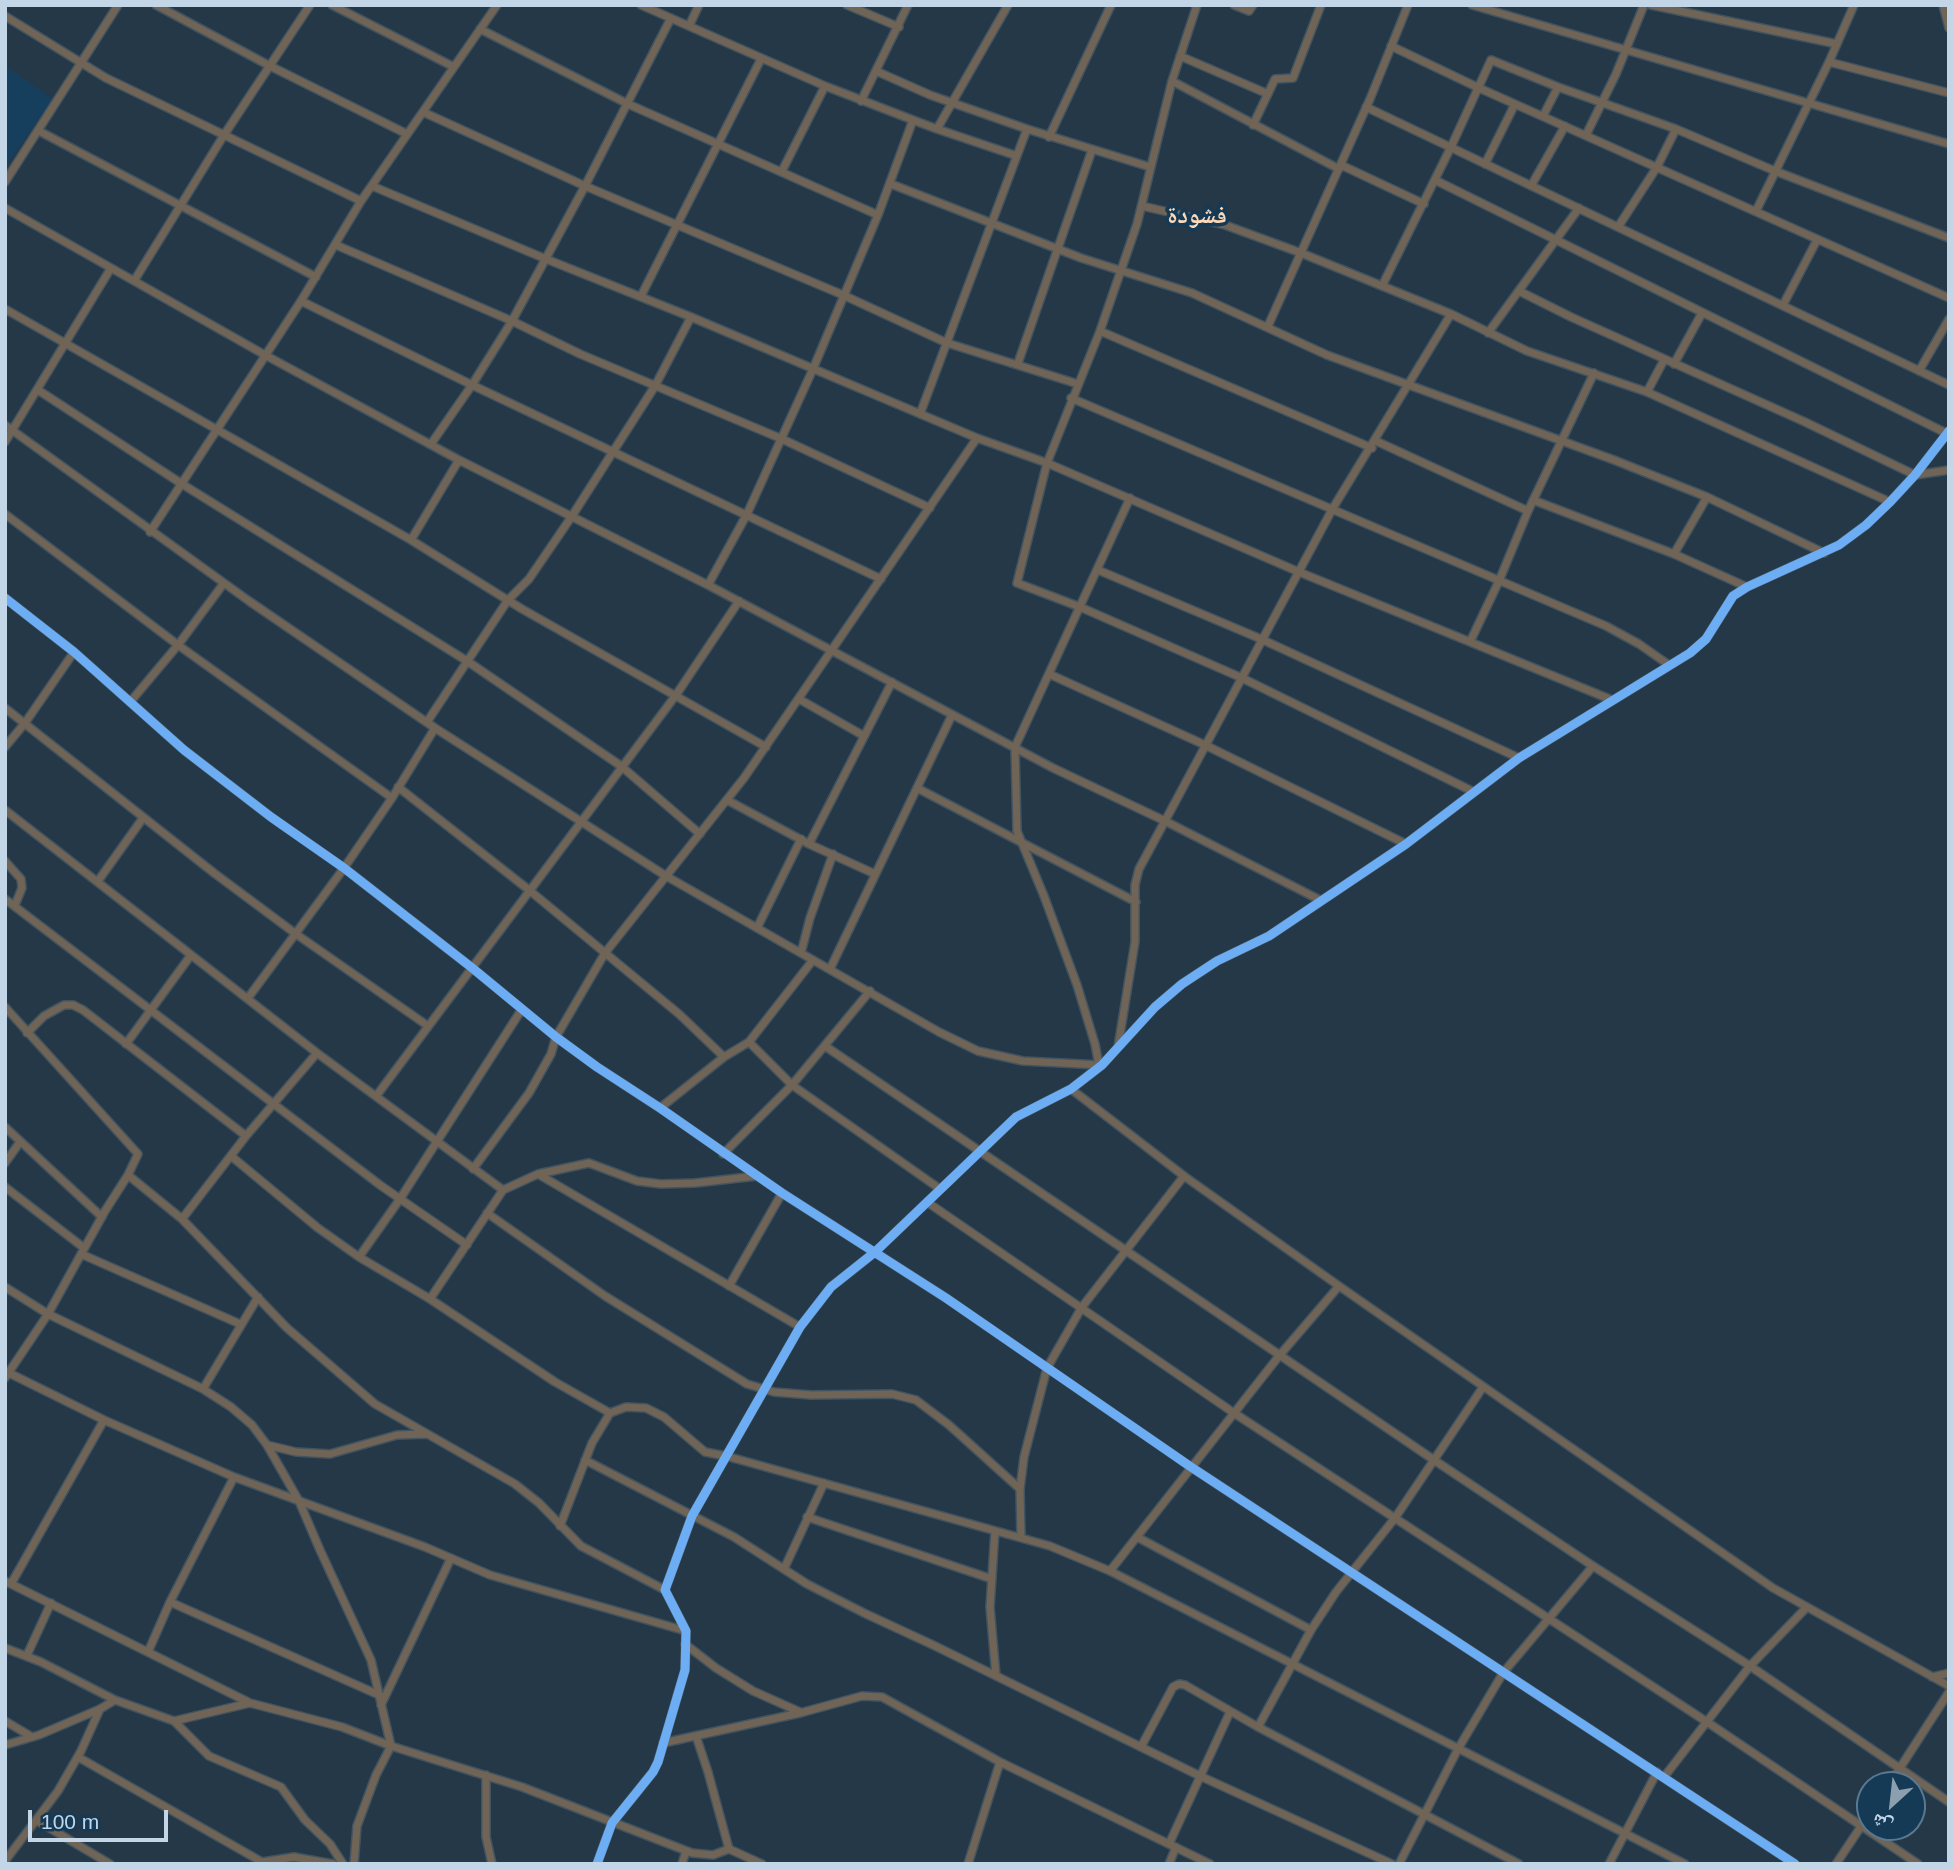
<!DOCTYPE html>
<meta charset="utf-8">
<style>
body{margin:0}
#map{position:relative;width:1954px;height:1869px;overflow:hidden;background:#243847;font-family:Arial,"Noto Naskh Arabic",sans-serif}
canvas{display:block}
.frame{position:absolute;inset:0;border:7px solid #c2d6e7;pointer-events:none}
.north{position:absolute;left:1856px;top:1771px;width:70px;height:70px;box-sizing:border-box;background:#153a56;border:2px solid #5a7890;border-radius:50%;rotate:207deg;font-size:19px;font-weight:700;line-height:28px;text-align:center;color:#c2d6e7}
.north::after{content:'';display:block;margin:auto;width:24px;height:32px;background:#8b9faf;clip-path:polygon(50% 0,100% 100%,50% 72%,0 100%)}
.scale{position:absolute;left:28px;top:1810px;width:140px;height:32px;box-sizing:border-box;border:4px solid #c2d6e7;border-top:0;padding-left:9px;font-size:21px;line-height:24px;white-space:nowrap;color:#c2d6e7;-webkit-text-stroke:5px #153a56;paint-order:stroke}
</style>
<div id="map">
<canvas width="1954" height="1869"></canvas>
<div class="frame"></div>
<div class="north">ش</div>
<div class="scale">100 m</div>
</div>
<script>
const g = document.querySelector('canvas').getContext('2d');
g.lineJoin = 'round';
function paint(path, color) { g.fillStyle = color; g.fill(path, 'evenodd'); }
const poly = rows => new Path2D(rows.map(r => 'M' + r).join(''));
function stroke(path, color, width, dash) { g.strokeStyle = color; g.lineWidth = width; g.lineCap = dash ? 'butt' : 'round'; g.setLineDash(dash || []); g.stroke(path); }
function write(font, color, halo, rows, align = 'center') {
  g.font = font + ' Arial,"Noto Naskh Arabic",sans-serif'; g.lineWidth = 7; g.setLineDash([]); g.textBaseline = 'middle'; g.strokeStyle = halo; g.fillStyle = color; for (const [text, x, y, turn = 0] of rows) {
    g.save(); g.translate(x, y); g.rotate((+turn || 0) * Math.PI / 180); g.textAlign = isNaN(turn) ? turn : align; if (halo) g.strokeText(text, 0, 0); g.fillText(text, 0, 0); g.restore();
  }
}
const built = poly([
 [5,66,53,99,5,167]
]);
const street = poly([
 [156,5,270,66,407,134],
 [332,5,454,67],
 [641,5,825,86,913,120,878,215,813,369,747,514,708,585],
 [847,5,899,27],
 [1197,5,1172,81,1137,224,1100,331,1047,463,1017,583,1080,607,1242,678,1474,792],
 [1234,5,1249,11,1253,5],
 [1472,5,1949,144],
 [1651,5,1837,44],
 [1943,5,1949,28],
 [5,16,106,78,361,201],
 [689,26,699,5],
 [480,29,628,104,878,215],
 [1391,46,1479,88,1949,298],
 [1180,56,1268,94],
 [1829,62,1949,93],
 [876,71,930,95,1027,129,1150,167],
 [1172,81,1339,169],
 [861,101,908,5],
 [1366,107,1949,385],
 [423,112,585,186,843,295,947,343,1078,384],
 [1543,116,1558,87],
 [913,120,937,129,1008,5],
 [1253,125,1275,79,1293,78,1321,5],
 [937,129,1017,156],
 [39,131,316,277],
 [1586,135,1616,74,1644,5],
 [1049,137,1111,5],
 [1485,164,1515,104],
 [1341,165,1424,204],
 [782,171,825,86],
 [1435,180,1946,433],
 [5,182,118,5],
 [891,184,1081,258,1192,293,1327,355,1614,460,1707,497,1824,553],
 [372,186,546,259,691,317,977,438,1047,463,1299,572,1612,700],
 [1531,186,1565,126],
 [1142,206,1225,225,1301,253,1451,314,1527,351,1647,392,1890,502],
 [5,208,265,355,459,460,708,585,1053,768,1165,821,1333,508,1451,314],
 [1756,211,1829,62,1854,5],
 [1618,227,1657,167,1676,129],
 [336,245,512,321,580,354,782,439,930,508],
 [134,281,224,135,310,5],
 [1382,286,1451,147,1491,60,1558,87,1676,129,1775,171,1949,238],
 [1519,291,1571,317,1805,422,1915,475,1949,470],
 [641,296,761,59],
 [301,301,472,385,881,579],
 [1783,305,1817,240],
 [5,309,411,540,522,609,766,747],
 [1268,326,1370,99,1408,5],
 [1100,331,1372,448],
 [1488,333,1579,208],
 [1018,363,1092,150],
 [1674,364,1702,313],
 [1919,371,1949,319],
 [38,390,182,484,467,661,621,766,700,834],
 [1647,392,1664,360],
 [1071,398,1606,626,1639,644,1669,665],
 [920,414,1027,129],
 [5,425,249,601,435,728,666,876,939,1032,978,1051,1023,1061,1101,1065],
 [1376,441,1528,511],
 [5,442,111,268],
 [431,444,472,385,512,321,585,186,671,18],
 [1533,500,1674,554,1747,587],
 [5,514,178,645,392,798],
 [150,532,301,301,361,201,497,5],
 [411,540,459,460],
 [1674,554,1707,497],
 [1098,570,1261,639,1519,758],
 [5,598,74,652,184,750,271,817,344,868,471,967,556,1037,597,1067,660,1108,782,1193,946,1298,1191,1467,1795,1864],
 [1470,642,1499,581,1528,511,1594,373],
 [1049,674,1205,745,1406,844],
 [799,699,864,736],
 [131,701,178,645,224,583],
 [5,708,214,873,296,934,428,1026],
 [427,722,508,600,529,579,572,516,655,386,691,317],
 [5,747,25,723,74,652],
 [398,787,529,890,679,1014,724,1057],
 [917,788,1136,902],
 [727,800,809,844,875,874],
 [5,810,317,1053,503,1190],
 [809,844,892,682],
 [5,861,21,879,22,888,15,905],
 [98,881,143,818],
 [5,899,380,1185,467,1245],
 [757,928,801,839],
 [801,953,810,918,833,854],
 [830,969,952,715],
 [248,998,344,868,392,798,435,728],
 [5,1007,138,1154,128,1175,182,1219,287,1328,375,1404,515,1484,539,1503,581,1546,665,1590],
 [27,1033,44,1016,64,1005,73,1005,83,1010,246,1136],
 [749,1042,792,1085,940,1189],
 [126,1044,191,955],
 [825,1046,1434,1460,1593,1566,1750,1666,1949,1802],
 [1118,1047,1135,942,1135,885,1139,869,1165,821,1320,900],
 [1099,1065,1095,1044,1077,985,1044,896,1017,831,1015,747,1130,498],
 [1071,1089,1184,1176,1339,1286,1773,1588,1949,1686],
 [377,1095,676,695,739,601],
 [660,1108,724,1057,749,1042,813,960],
 [5,1127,102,1217],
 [723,1154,792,1085,870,991],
 [231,1156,318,1228,359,1257,430,1299,555,1382,610,1413],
 [5,1163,20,1142],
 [473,1169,529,1093,551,1054,556,1037,605,953,744,778,977,438],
 [538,1174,800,1327],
 [5,1187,84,1248],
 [927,1202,1234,1413,1707,1722,1918,1864],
 [487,1213,605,1296,747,1384,774,1392,811,1395,892,1394,916,1400,949,1425,1020,1489],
 [182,1219,246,1136,317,1053],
 [81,1254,240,1324],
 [359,1257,400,1199,522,1009],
 [729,1286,782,1193],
 [5,1287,48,1314,203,1389,231,1407,252,1425,267,1445,299,1501,320,1550,371,1660,391,1746,376,1775,357,1826,354,1864],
 [430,1299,503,1190,538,1174,589,1163,637,1181,661,1184,695,1183,757,1176],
 [5,1371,104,1420,234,1477,425,1547,490,1575,686,1631],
 [5,1378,48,1314,105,1211,128,1175],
 [203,1389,258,1297],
 [267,1445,296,1452,330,1454,397,1435,427,1434],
 [585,1460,734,1537,807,1584,864,1613,933,1645,1200,1776,1392,1864],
 [807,1517,992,1579],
 [560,1526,592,1443,610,1413,626,1407,646,1408,664,1417,705,1452,726,1456,1050,1546,1110,1571,1685,1864],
 [995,1531,990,1607,996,1676],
 [1137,1537,1311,1630],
 [1021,1538,1020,1489,1024,1457,1047,1368,1082,1307,1184,1176],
 [784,1569,824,1483],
 [1110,1571,1279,1356,1339,1286],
 [5,1581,250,1703,342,1727,391,1746,522,1787,692,1853,713,1855,729,1849,762,1864],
 [11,1584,104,1420],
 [170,1602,379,1695],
 [685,1644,716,1668,753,1691,800,1712],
 [5,1648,41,1662,115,1700],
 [148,1652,170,1602,234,1477],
 [27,1655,51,1603],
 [1932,1677,1949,1673],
 [381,1705,451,1558],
 [5,1721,32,1737],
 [174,1721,209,1756,281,1787,305,1820,330,1844,343,1864],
 [1258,1727,1311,1630,1336,1592,1395,1518,1483,1387],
 [696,1736,708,1772,729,1849],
 [663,1743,800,1713,862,1696,882,1697,1000,1762,1210,1864],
 [5,1745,39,1735,100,1709,115,1700,174,1721,250,1703],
 [1141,1747,1173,1687,1179,1684,1185,1685,1258,1727,1519,1864],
 [78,1757,262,1862,294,1857,333,1864],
 [486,1775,486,1837,492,1864],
 [1664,1777,1750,1666,1806,1608],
 [1889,1785,1949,1692],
 [36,1820,110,1864],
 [1169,1844,1230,1712],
 [5,1861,58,1791,81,1751,100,1709],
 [597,1864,612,1823,653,1772,658,1762,685,1670,686,1631,665,1590,692,1516,800,1327,831,1287,875,1252,1016,1117,1071,1089,1102,1065,1155,1007,1182,984,1217,961,1269,936,1406,844,1519,758,1690,653,1706,639,1733,596,1747,587,1839,545,1866,525,1890,502,1915,475,1949,431],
 [682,1864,686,1851],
 [968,1864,1000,1762],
 [1169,1864,1176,1847],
 [1399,1864,1458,1749,1503,1673,1593,1566],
 [1609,1864,1657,1772],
 [1836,1864,1870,1813]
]);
const cycleway = poly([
 [5,598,74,652,184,750,271,817,344,868,471,967,556,1037,597,1067,660,1108,782,1193,946,1298,1191,1467,1795,1864],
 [597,1864,612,1823,653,1772,658,1762,685,1670,686,1631,665,1590,692,1516,800,1327,831,1287,875,1252,1016,1117,1071,1089,1102,1065,1155,1007,1182,984,1217,961,1269,936,1406,844,1519,758,1690,653,1706,639,1733,596,1747,587,1839,545,1866,525,1890,502,1915,475,1949,431]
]);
const neighbourhoodNames = [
 ["فشودة",1197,216]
];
paint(built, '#163f5e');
stroke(street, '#435461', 10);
stroke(street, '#706457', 7);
stroke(cycleway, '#6dadf4', 9);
write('bold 24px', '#fcd8b7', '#153a56', neighbourhoodNames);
</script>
